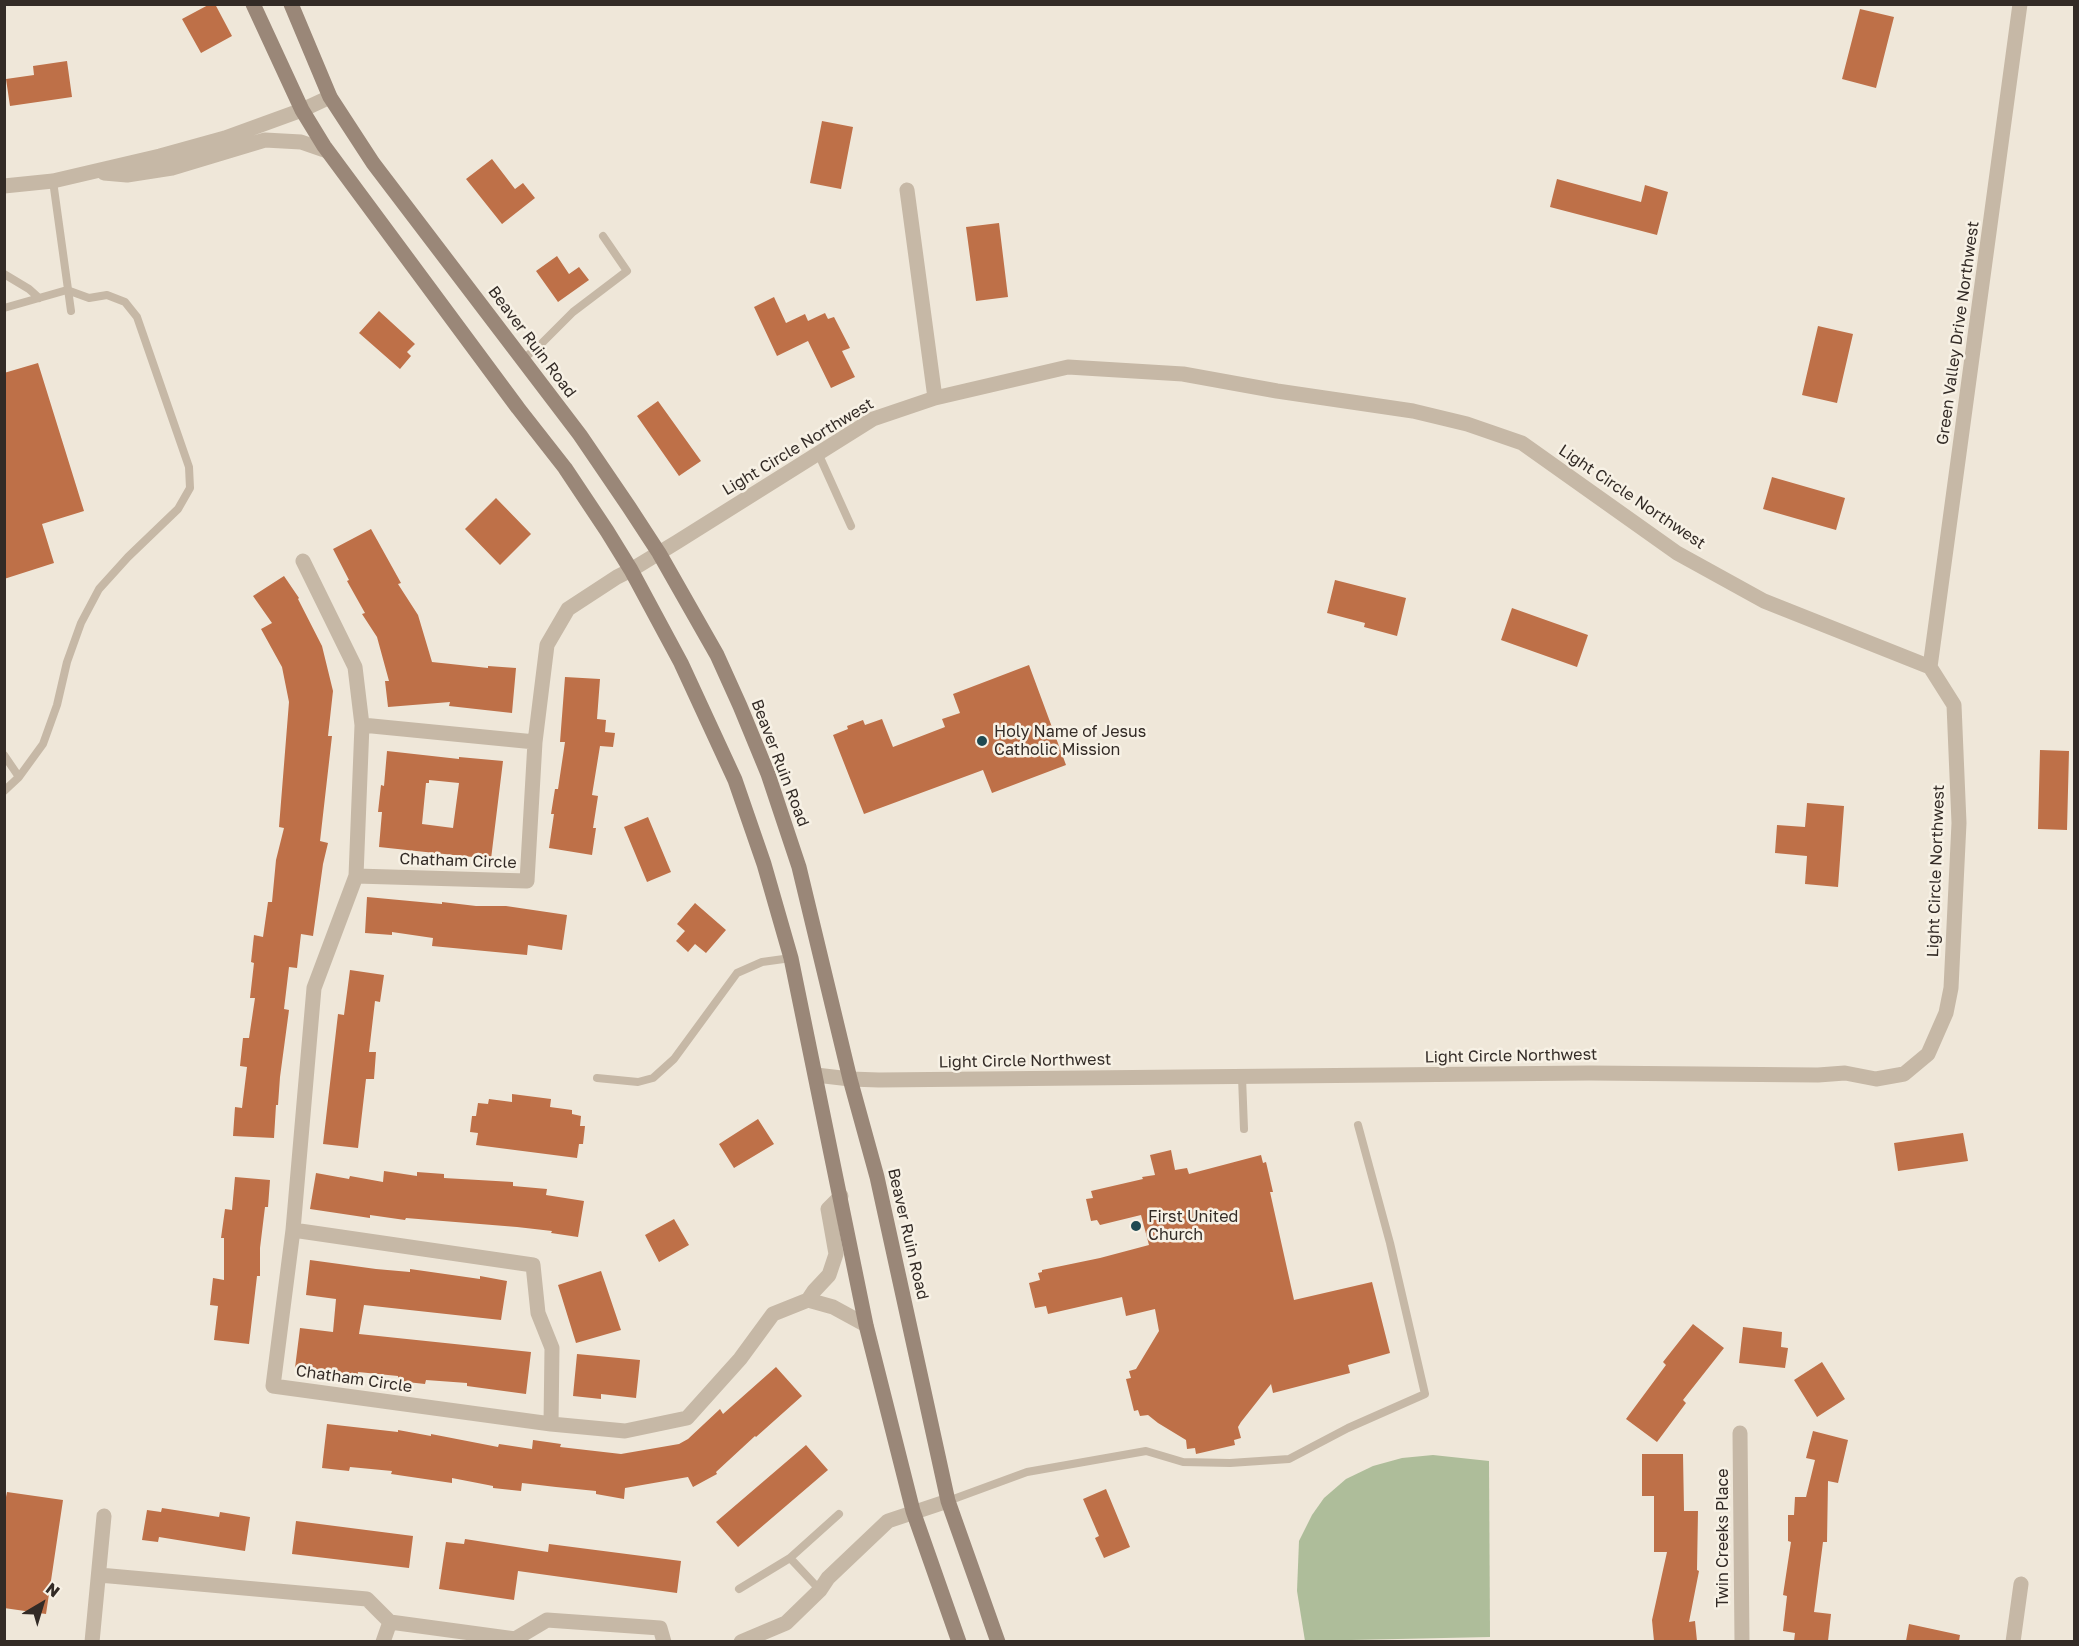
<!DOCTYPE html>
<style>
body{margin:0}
#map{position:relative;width:2079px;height:1646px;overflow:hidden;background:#efe7d9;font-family:"Golos Text",sans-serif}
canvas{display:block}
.frame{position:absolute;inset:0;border:6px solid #332b26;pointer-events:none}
.north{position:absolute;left:12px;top:1574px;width:60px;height:60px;-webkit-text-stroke:4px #f7f1e5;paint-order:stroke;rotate:38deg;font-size:16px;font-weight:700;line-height:24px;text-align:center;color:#332b26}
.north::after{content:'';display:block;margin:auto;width:21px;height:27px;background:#332b26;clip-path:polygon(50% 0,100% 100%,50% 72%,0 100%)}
</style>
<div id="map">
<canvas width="2079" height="1646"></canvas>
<div class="frame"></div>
<div class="north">N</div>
</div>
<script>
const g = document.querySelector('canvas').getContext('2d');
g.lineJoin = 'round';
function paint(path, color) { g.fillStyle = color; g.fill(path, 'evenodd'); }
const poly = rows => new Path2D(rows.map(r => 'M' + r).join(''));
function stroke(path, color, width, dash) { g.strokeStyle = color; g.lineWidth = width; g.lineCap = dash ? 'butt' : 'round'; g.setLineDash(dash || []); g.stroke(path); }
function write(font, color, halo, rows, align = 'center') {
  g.font = font + ' "Golos Text",sans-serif'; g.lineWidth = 5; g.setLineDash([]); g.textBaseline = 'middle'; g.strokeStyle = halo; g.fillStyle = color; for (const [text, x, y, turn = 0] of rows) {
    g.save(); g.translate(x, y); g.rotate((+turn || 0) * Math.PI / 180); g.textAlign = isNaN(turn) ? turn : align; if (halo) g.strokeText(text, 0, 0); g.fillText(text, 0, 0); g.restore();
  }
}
const green = poly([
 [1433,1455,1489,1461,1490,1637,1305,1641,1297,1591,1299,1541,1312,1515,1324,1498,1346,1479,1373,1466,1402,1458]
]);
const building = poly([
 [210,4,215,4,232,36,201,53,182,19],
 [1860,9,1894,17,1876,88,1842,79],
 [67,61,72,97,10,106,6,79,34,75,33,66],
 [822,121,853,127,841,189,810,183],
 [492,159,515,189,523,183,535,198,502,224,466,179],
 [1557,179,1641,202,1645,185,1668,192,1657,235,1550,207],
 [999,223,1008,297,976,301,966,227],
 [557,256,569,274,579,267,589,280,558,302,536,271],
 [774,297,786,323,805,314,808,321,825,313,828,319,834,317,850,348,842,351,855,377,831,388,808,341,777,356,754,307],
 [379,311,415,344,407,352,411,356,400,369,359,333],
 [1818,326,1853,334,1837,403,1802,395],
 [38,363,84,511,42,524,54,563,4,579,4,373],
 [658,401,701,461,679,476,637,416],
 [1772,477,1845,498,1836,530,1763,509],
 [496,498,531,534,500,565,465,529],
 [371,529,401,583,398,584,418,615,432,662,488,668,488,666,516,668,512,713,449,706,450,702,388,707,385,681,389,681,377,637,362,614,365,613,347,581,349,580,333,549],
 [284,576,299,598,298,599,322,646,333,691,328,736,332,736,320,841,328,843,323,864,313,936,301,934,297,968,289,967,284,1009,289,1010,280,1077,278,1105,276,1105,274,1138,233,1136,235,1107,242,1108,247,1067,240,1066,243,1038,249,1038,255,998,250,998,254,963,251,962,254,935,263,937,268,902,272,902,276,860,284,828,279,827,289,702,282,667,261,629,272,623,253,596],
 [1335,580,1406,598,1397,636,1364,627,1365,623,1327,613],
 [1512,608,1588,635,1577,667,1501,640],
 [1029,665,1066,765,992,793,983,770,864,814,833,735,848,729,847,726,863,720,865,725,882,719,893,747,945,727,942,719,960,713,953,694],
 [565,677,600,679,597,719,606,720,605,732,615,733,613,747,600,746,592,795,598,796,593,828,596,828,592,855,549,848,554,814,551,814,555,789,558,789,565,742,560,742],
 [2040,750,2069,751,2067,830,2038,829],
 [387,751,459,759,459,757,503,761,491,859,379,847,382,812,378,812,381,785,384,786],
 [429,780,459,783,453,828,422,824,426,783,429,783],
 [1807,803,1844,806,1838,887,1805,884,1807,856,1775,853,1777,825,1805,827],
 [648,817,671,872,647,882,624,827],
 [367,897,442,904,442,902,476,906,506,906,567,915,562,950,528,945,527,955,432,946,433,938,392,932,392,935,365,933],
 [695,903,726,930,706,953,695,944,688,952,676,941,685,931,677,924],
 [350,970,384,975,380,1002,375,1001,369,1052,376,1052,374,1079,366,1079,358,1148,323,1144,338,1014,344,1015],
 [512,1094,551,1099,550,1107,572,1110,572,1114,581,1116,580,1126,585,1126,583,1144,579,1144,577,1158,476,1145,478,1133,470,1132,472,1116,476,1116,478,1103,488,1104,489,1099,512,1102],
 [758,1119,774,1144,734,1168,719,1144],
 [1963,1133,1968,1161,1898,1171,1894,1143],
 [1171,1150,1175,1170,1187,1168,1189,1174,1261,1155,1263,1163,1266,1162,1273,1192,1270,1192,1294,1300,1372,1282,1390,1353,1348,1365,1350,1373,1273,1393,1271,1384,1241,1422,1238,1427,1241,1438,1234,1440,1235,1445,1196,1454,1195,1448,1187,1449,1186,1440,1158,1423,1148,1415,1140,1416,1138,1410,1134,1411,1126,1379,1131,1378,1129,1371,1136,1369,1159,1331,1155,1309,1126,1316,1122,1297,1048,1314,1046,1306,1035,1308,1029,1283,1040,1280,1038,1273,1042,1272,1042,1270,1100,1258,1149,1245,1141,1215,1100,1225,1097,1220,1091,1221,1086,1199,1093,1198,1091,1191,1143,1179,1142,1177,1155,1175,1150,1155],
 [384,1171,417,1176,417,1172,444,1174,444,1178,513,1182,513,1186,547,1189,546,1195,584,1201,578,1237,551,1233,552,1231,517,1227,406,1218,405,1220,370,1215,370,1218,310,1209,316,1173,349,1179,350,1176,383,1182],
 [235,1177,270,1180,268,1207,265,1207,260,1248,260,1276,257,1276,249,1344,214,1340,218,1306,210,1305,213,1278,224,1280,224,1238,221,1238,225,1209,232,1210],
 [674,1219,689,1245,659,1262,645,1235],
 [310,1260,376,1269,410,1272,410,1269,480,1279,480,1276,507,1281,501,1320,364,1305,359,1334,531,1352,526,1394,467,1386,467,1383,426,1380,425,1384,398,1381,398,1376,358,1372,358,1375,331,1374,331,1372,295,1368,300,1328,333,1332,336,1299,306,1295],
 [601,1271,621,1330,576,1343,558,1285],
 [1693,1324,1724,1348,1683,1400,1686,1403,1657,1442,1626,1419,1666,1365,1663,1362],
 [1743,1327,1782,1332,1781,1347,1788,1348,1785,1368,1739,1363],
 [577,1354,640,1360,636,1398,601,1394,601,1399,573,1396],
 [1822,1362,1845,1399,1817,1417,1794,1380],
 [776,1367,802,1396,756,1437,755,1436,716,1472,717,1474,693,1487,688,1477,625,1488,624,1499,596,1494,596,1491,556,1487,522,1483,521,1491,493,1488,493,1486,452,1478,452,1483,391,1474,392,1471,350,1467,349,1471,322,1468,327,1424,398,1432,398,1430,431,1436,431,1434,498,1447,499,1444,532,1449,533,1440,561,1444,560,1447,621,1454,679,1444,688,1439,720,1409,723,1414],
 [1813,1431,1848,1440,1838,1483,1828,1481,1827,1542,1823,1542,1814,1612,1831,1614,1828,1641,1794,1641,1795,1633,1783,1631,1787,1596,1783,1595,1791,1542,1788,1541,1788,1515,1794,1515,1795,1497,1806,1497,1815,1460,1806,1458],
 [806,1445,828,1470,738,1547,716,1522],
 [1642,1454,1683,1454,1684,1511,1698,1511,1697,1570,1699,1571,1689,1622,1695,1621,1697,1641,1654,1641,1652,1620,1667,1552,1654,1552,1654,1496,1642,1496],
 [1106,1489,1130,1547,1104,1558,1095,1538,1099,1536,1083,1499],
 [7,1492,63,1500,46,1614,4,1608,4,1507],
 [162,1508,219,1517,220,1512,250,1517,245,1551,159,1537,158,1542,142,1540,147,1510,161,1512],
 [296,1521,413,1536,409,1568,292,1554],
 [465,1539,548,1552,549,1544,681,1561,677,1593,518,1571,514,1600,439,1589,446,1542,464,1544],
 [1909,1624,1960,1635,1959,1641,1906,1641]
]);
const service = poly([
 [53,181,71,311],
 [4,274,29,289,39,298],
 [4,308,67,290,89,298,107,295,125,302,137,317,189,467,190,488,178,509,128,557,99,589,81,623,67,662,57,705,43,744,19,777,4,791],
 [523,359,538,347,573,312,627,271,603,236],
 [818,453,851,526],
 [4,755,19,777],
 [1242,1077,1244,1129],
 [597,1078,638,1082,653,1078,674,1059,737,973,762,962,791,958],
 [948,1501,1027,1472,1146,1451,1183,1462,1230,1463,1289,1459,1348,1428,1425,1394,1390,1243,1358,1125],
 [739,1589,790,1558],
 [820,1590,790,1558,839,1514]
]);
const minor = poly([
 [104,173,127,175,172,168,265,140,301,142,327,151],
 [4,186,53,181,160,156,225,138,302,110,330,97],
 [907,190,935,398],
 [303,561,355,667,362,725,356,876],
 [1930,667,2020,4],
 [362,725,535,742],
 [816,1075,850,1079,879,1080,1589,1073,1818,1075,1845,1073,1876,1079,1904,1074,1928,1054,1946,1013,1951,988,1959,823,1954,705,1930,667,1764,601,1677,553,1522,443,1467,424,1413,411,1277,391,1183,374,1068,367,935,398,873,419,677,542,631,570,617,577,568,609,547,645,535,742,527,881,356,876,314,988,293,1230,273,1386,551,1424,625,1431,687,1418,740,1359,773,1314,808,1300,833,1307,866,1325],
 [293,1230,533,1265,538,1313,552,1348,551,1424],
 [808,1300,814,1291,829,1275,836,1254,828,1209,841,1196],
 [1740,1433,1742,1642],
 [99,1575,367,1599,390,1622,515,1639,547,1620,660,1628,664,1642],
 [92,1642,104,1516],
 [383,1642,390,1622],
 [741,1642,786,1623,820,1590,828,1578,888,1521,948,1501],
 [2013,1642,2021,1584]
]);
const secondary = poly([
 [253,4,302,110,324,146,518,408,565,468,607,531,631,570,681,663,735,780,764,864,791,958,866,1325,913,1511,959,1642],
 [291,4,330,97,373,163,580,435,629,507,659,553,717,655,740,706,768,774,799,867,850,1079,877,1177,948,1501,998,1642]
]);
const markers = [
 [982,741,6,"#1f4951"],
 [1136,1226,6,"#1f4951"]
];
const streetNames = [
 ["Green Valley Drive Northwest",1958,333,-82],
 ["Beaver Ruin Road",532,342,53],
 ["Light Circle Northwest",798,447,-31],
 ["Light Circle Northwest",1632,497,34],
 ["Beaver Ruin Road",780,763,69],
 ["Chatham Circle",458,861,2],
 ["Light Circle Northwest",1936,871,-88],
 ["Light Circle Northwest",1511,1056,-1],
 ["Light Circle Northwest",1025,1061,-1],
 ["Beaver Ruin Road",908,1234,77],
 ["Chatham Circle",354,1379,8],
 ["Twin Creeks Place",1723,1538,-90]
];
const poiNames = [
 ["Holy Name of Jesus",994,732],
 ["Catholic Mission",994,750],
 ["First United",1148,1217],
 ["Church",1148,1235]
];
paint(green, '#aebd9a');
paint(building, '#be7048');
stroke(service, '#c6b8a6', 8);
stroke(minor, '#c6b8a6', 15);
stroke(secondary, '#9a8778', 15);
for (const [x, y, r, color] of markers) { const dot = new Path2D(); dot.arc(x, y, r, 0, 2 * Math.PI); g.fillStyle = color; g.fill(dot); stroke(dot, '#f7f1e5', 2); }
write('16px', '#332b26', '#f7f1e5', streetNames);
write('16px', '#332b26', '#f7f1e5', poiNames, 'left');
</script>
